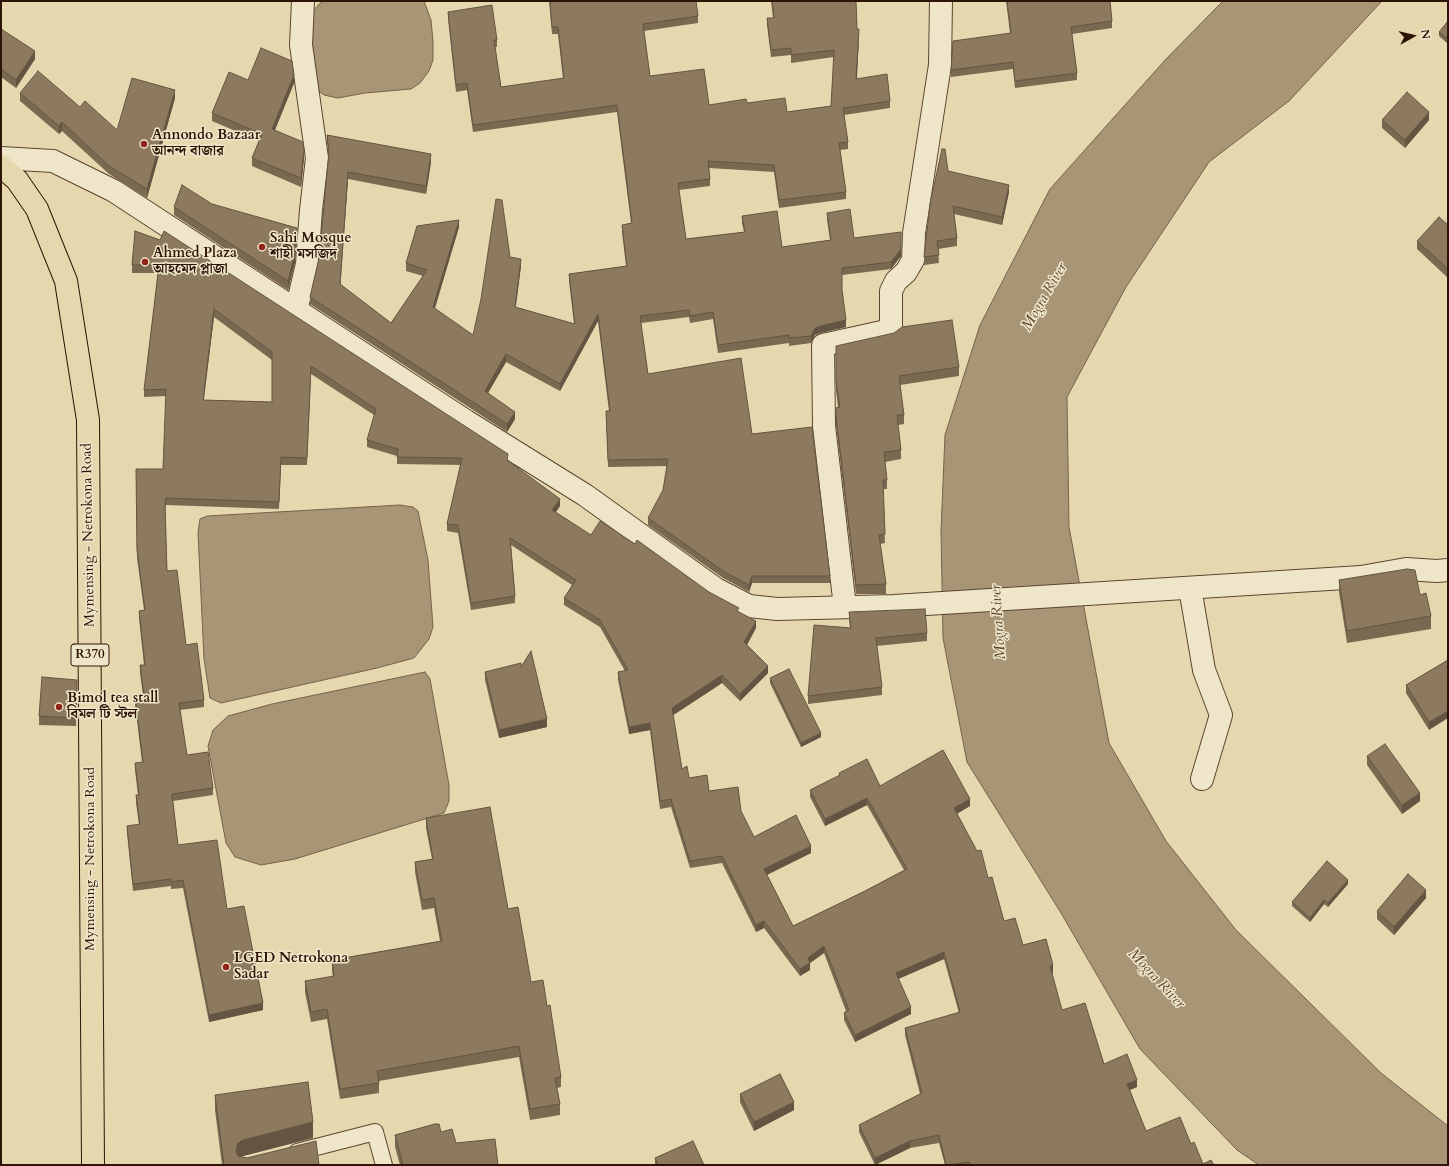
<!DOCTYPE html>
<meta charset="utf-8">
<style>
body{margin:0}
#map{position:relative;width:1449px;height:1166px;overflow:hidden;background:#e6d8ae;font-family:Cardo,serif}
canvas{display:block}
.frame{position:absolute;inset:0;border:2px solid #2d1407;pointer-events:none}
.north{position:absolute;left:1393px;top:16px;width:40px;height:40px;-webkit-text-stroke:3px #efe6ca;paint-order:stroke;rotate:82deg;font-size:11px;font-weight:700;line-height:16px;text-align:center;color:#2d1407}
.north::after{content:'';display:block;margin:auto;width:14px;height:18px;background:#2d1407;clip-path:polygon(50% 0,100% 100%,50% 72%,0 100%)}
</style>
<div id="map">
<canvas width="1449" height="1166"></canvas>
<div class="frame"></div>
<div class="north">N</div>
</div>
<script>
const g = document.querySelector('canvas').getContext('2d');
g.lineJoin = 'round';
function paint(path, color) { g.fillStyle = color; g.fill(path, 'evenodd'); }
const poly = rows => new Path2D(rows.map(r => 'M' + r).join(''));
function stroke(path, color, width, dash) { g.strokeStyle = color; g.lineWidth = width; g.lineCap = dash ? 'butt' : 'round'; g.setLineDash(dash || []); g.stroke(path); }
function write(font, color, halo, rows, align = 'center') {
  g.font = font + ' Cardo,"Noto Serif Bengali",serif'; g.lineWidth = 3; g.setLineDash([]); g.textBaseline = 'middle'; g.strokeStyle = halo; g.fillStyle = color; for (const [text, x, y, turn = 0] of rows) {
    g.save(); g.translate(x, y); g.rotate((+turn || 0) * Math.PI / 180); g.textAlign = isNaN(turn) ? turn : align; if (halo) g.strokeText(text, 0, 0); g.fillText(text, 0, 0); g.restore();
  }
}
const water = poly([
 [322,1,424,1,431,20,433,41,433,60,429,71,420,83,411,89,365,93,338,98,324,95,315,88,311,73,313,11,322,1],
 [1223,1,1382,1,1289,101,1209,162,1126,287,1067,397,1069,527,1109,743,1166,841,1236,930,1381,1073,1448,1126,1448,1165,1259,1165,1237,1150,1140,1049,1061,913,967,762,943,638,941,531,945,435,980,325,1050,189,1166,59,1223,1],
 [400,505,413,507,418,511,428,560,433,627,429,639,414,658,377,668,221,703,210,698,204,659,198,533,200,519,207,516,400,505],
 [425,672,430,679,449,785,449,801,444,813,295,859,261,865,235,857,226,843,208,746,213,730,228,716,272,704,425,672]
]);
const service = poly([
 [297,1152,375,1132,384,1165]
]);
const minor = poly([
 [296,311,307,264,311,210,317,158,301,45,303,1],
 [1190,588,1204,670,1221,715,1202,779],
 [845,607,824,426,823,345,891,330,891,291,896,281,906,272,913,260,914,233,940,65,941,1]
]);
const tertiary = poly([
 [1,158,53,161,114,191,466,421,585,495,716,589,749,606,777,609,894,606,1361,577,1406,569,1437,571,1448,570]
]);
const primary = poly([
 [1,166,17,180,37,209,66,281,88,420,93,1165]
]);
const wall = poly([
 [549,1,696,1,698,16,698,23,644,31,650,76,709,105,747,103,787,112,831,106,834,57,791,63,791,55,771,57,767,25,767,18,773,18,771,1,856,1,857,29,859,37,857,79,890,101,890,108,844,115,848,142,848,149,840,150,846,192,846,199,779,208,774,172,709,168,710,179,710,186,679,190,686,239,744,232,742,223,742,216,782,247,830,240,827,220,827,213,854,238,901,256,891,269,842,275,842,290,846,327,820,333,815,335,811,343,789,346,789,343,718,353,713,319,690,323,689,317,641,323,648,374,752,434,830,576,830,583,752,583,749,592,723,578,648,525,648,518,663,490,667,466,608,467,606,411,609,411,598,321,560,391,506,362,488,393,515,419,507,432,310,304,310,297,319,258,329,156,327,142,327,135,431,162,426,194,348,179,340,284,391,323,423,276,406,271,406,263,459,227,434,309,473,335,510,257,521,266,515,307,574,324,569,281,569,274,626,266,622,232,622,225,631,223,617,112,473,132,467,90,456,92,448,19,448,12,497,40,497,47,495,47,501,87,563,79,558,34,552,34],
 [1006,1,1110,1,1112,21,1112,28,1072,34,1077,73,1077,80,1015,88,1013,69,951,77,951,70,1010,33],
 [1448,21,1448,44,1439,36,1439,32],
 [1,29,35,59,16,88,1,77],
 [248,80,294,83,275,130,304,158,301,187,252,166,252,158,259,141,212,121,212,113],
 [20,93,80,107,117,130,175,98,147,198,109,174,62,131,59,134,20,101],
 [1382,120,1429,120,1405,148,1382,128],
 [948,171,1009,192,1002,225,954,214,957,238,957,246,938,249,939,263,924,265,924,257],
 [174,207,297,236,295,262,288,290,174,215],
 [1448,225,1448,278,1417,249,1417,241],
 [135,231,508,460,560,506,556,512,591,535,709,592,739,612,756,628,747,645,768,673,740,701,722,683,673,715,682,769,689,778,709,791,741,811,754,837,811,853,767,875,793,926,865,891,904,870,867,805,825,826,810,797,810,790,839,776,839,773,880,786,970,806,957,814,988,878,1004,921,1023,945,1053,973,1052,973,1062,1010,1104,1064,1137,1087,1130,1090,1146,1131,1191,1144,1203,1164,1214,1165,945,1165,939,1143,910,1148,875,1165,859,1132,859,1125,920,1094,905,1035,905,1028,959,1013,944,959,898,979,911,1014,855,1042,844,1020,844,1013,846,1011,824,953,810,963,810,970,800,976,764,928,756,932,722,863,690,868,671,807,660,809,650,730,629,734,618,680,618,672,625,671,600,627,564,605,564,598,572,585,511,545,515,596,515,603,471,610,458,533,447,531,447,524,461,465,397,464,397,456,367,447,367,440,374,415,311,374,307,465,281,465,279,509,166,505,165,510,167,571,186,645,204,700,204,707,180,710,187,755,213,788,213,795,173,801,178,845,227,909,263,1010,209,1022,183,888,171,889,171,886,133,891,127,833,127,826,139,825,136,803,136,795,138,795,135,770,135,763,142,762,135,704,135,696,143,695,140,673,140,665,144,665,139,618,139,611,144,610,137,558,136,469,163,469,166,396,144,397,144,390,158,273,132,273,132,265],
 [214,317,272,360,272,402,203,400],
 [836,346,959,367,959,376,900,385,904,415,904,424,898,425,901,450,901,459,885,462,887,480,887,489,883,489,885,543,880,544,886,584,886,594,856,594,836,425,836,408,838,407,836,390],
 [1339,580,1420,595,1431,616,1431,629,1347,643,1339,592],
 [849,612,927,633,927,641,876,646,882,687,882,695,808,704,808,696,850,628,849,620],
 [1448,660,1429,730,1406,693,1406,685],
 [521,667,547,727,499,738,485,680,485,672],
 [770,678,821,737,801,747,770,683],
 [77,680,76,726,39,725,39,716],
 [1367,756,1420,801,1402,814,1367,765],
 [426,818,508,909,531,982,547,1006,561,1077,561,1087,557,1088,560,1104,560,1115,530,1120,519,1057,379,1081,379,1093,340,1099,327,1019,311,1022,305,992,305,981,333,977,332,971,332,960,440,941,434,908,422,910,415,872,415,862,432,859,426,828],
 [1348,884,1328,907,1324,904,1310,922,1292,906,1292,902],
 [1426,898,1394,935,1377,919,1377,911],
 [740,1094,794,1110,754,1131,740,1102],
 [215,1095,313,1138,243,1156,241,1157,247,1158,319,1165,222,1165,215,1110],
 [441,1132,456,1143,498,1165,400,1165,395,1147,395,1135],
 [655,1158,704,1165,655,1165]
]);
const shadedWall = poly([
 [859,29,859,37,856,86,856,79],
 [35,51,35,59,16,88,16,80],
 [294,75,294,83,272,137,272,129],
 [175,90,175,98,147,198,147,189],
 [1429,112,1429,120,1405,148,1405,140],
 [62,122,62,131,59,134,59,126],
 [304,150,304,158,301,187,301,178],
 [431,154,431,162,426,194,426,186],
 [348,172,348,179,340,291,340,284],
 [1009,185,1009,192,1002,225,1002,217],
 [459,220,459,227,433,315,433,307],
 [297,228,295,262,288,290,288,281],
 [901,239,901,256,891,269,891,262],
 [521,259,521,266,515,314,515,307],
 [214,309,214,317,203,407,203,400],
 [598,314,598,321,560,391,560,384],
 [846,320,846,327,820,333,815,335,811,343,811,336,815,328,820,326],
 [506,354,506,362,485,398,485,391],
 [515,412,515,419,507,432,507,424],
 [560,499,560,506,552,517,552,510],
 [752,576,752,583,749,592,749,585],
 [756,621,756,628,744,650,744,642],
 [768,666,768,673,740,701,740,694],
 [722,675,722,683,672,716,672,708],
 [1448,711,1448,718,1429,730,1429,722],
 [547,719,547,727,499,738,499,730],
 [650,723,650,730,629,734,629,727],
 [821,733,821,737,801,747,801,743],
 [1420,793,1420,801,1402,814,1402,805],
 [867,798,867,805,825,826,825,819],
 [970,799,970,806,954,815,954,808],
 [811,846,811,853,764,876,764,869],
 [1348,880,1348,884,1328,907,1328,903],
 [1426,890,1426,898,1394,935,1394,927],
 [1324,900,1324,904,1310,922,1310,918],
 [764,921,764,928,756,932,756,925],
 [824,946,824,953,810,963,810,970,800,976,800,969,808,958],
 [944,952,944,959,896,980,896,973],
 [1053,965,1053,973,1050,973,1050,966],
 [263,1003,263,1010,209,1022,209,1015],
 [911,1007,911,1014,855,1042,855,1035],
 [1137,1080,1137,1087,1127,1091,1127,1084],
 [794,1102,794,1110,754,1131,754,1122],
 [313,1122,313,1138,243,1156,238,1158,236,1151,238,1143,243,1140],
 [910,1141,910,1148,875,1165,875,1158]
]);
const building = poly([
 [550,1,696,1,698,16,643,24,650,76,704,69,709,105,746,99,747,103,785,98,787,112,831,106,834,50,791,55,791,48,771,50,767,18,774,18,772,1,856,1,857,29,859,29,856,79,887,74,890,101,843,108,848,142,839,143,846,192,779,200,774,165,708,161,710,179,678,183,686,239,745,232,742,216,777,211,782,247,831,240,827,213,850,209,854,238,901,232,901,249,891,262,842,268,842,290,846,320,820,326,815,328,811,336,789,338,789,335,718,345,713,312,690,316,689,310,640,316,648,374,741,358,752,434,812,427,830,576,752,576,749,585,723,571,648,518,663,490,668,459,608,460,606,411,610,411,598,314,560,384,506,354,485,391,515,412,507,424,310,297,319,258,329,152,327,135,431,154,426,186,348,172,340,284,391,323,427,270,406,263,417,226,459,220,433,307,473,335,481,299,496,199,502,200,510,257,521,259,515,307,575,324,569,274,627,266,622,225,632,223,617,105,473,125,467,83,456,85,448,12,492,5,497,40,494,40,501,87,564,78,558,27,552,27,550,1],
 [1007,1,1110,1,1112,21,1071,27,1077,73,1015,81,1013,62,951,70,953,41,1011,33,1007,1],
 [1448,21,1448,39,1439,32,1448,21],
 [1,29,35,51,16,80,1,69,1,29],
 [261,48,292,61,294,75,272,129,303,142,304,150,301,178,252,158,262,134,212,113,229,72,248,80,261,48],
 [38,71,80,107,85,101,117,130,132,78,175,90,147,189,109,166,62,122,59,126,20,93,38,71],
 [1407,92,1429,112,1405,140,1382,120,1407,92],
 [942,149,945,149,948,171,1009,185,1002,217,953,206,957,238,937,241,939,255,924,257,930,204,942,149],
 [182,185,212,204,297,228,295,254,288,281,174,207,182,185],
 [1439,217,1448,225,1448,269,1417,241,1439,217],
 [135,231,160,240,164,231,508,454,507,460,560,499,552,510,591,535,600,521,635,544,637,540,709,592,739,608,737,611,756,621,744,642,768,666,740,694,722,675,672,708,682,769,687,766,689,778,707,775,709,791,738,787,741,811,754,837,796,815,811,846,764,869,793,926,865,891,907,869,867,798,825,819,810,790,840,775,839,773,867,759,880,786,943,750,970,799,954,808,977,851,981,850,988,878,992,877,1004,921,1015,918,1023,945,1046,939,1053,965,1050,966,1062,1010,1085,1003,1104,1064,1127,1054,1137,1080,1127,1084,1146,1131,1180,1117,1191,1144,1194,1142,1203,1164,1211,1160,1214,1165,970,1165,969,1162,946,1165,939,1135,910,1141,875,1158,859,1125,922,1093,905,1028,960,1012,944,952,896,973,911,1007,855,1035,844,1013,849,1010,824,946,808,958,810,963,800,969,764,921,756,925,722,856,690,861,671,799,660,801,650,723,629,727,618,672,628,670,600,620,564,598,576,580,510,538,515,596,471,603,458,525,447,524,462,458,397,457,398,449,367,440,376,409,311,366,307,458,281,457,279,502,166,498,165,503,167,571,177,570,186,645,197,643,204,700,179,703,187,755,208,752,213,788,172,794,178,845,217,840,227,909,244,906,263,1003,209,1015,183,880,171,882,171,879,133,884,127,826,140,824,136,795,139,795,135,763,143,762,135,696,144,695,140,665,145,665,139,611,145,610,137,550,136,469,163,469,166,389,144,390,159,265,132,265,135,231],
 [214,309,272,352,272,402,203,400,214,309],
 [952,320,959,367,899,376,904,415,897,415,901,450,884,452,887,480,883,480,885,534,879,535,886,584,856,585,836,416,836,408,840,407,836,381,836,346,894,333,902,327,952,320],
 [1407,569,1415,570,1420,595,1426,593,1431,616,1347,631,1339,580,1407,569],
 [925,609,927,633,876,638,882,687,808,696,814,625,851,628,849,612,925,609],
 [531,651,547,719,499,730,485,672,521,663,521,667,531,651],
 [1448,660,1448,711,1429,722,1406,685,1448,660],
 [789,669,821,733,801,743,770,678,789,669],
 [42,677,77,680,76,718,39,716,42,677],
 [1385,744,1420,793,1402,805,1367,756,1385,744],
 [490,807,508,909,518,907,531,982,543,980,547,1006,550,1005,561,1077,555,1078,560,1104,530,1109,519,1046,377,1071,379,1083,340,1089,327,1009,311,1012,305,981,334,976,332,960,442,941,434,898,422,900,415,862,433,859,426,818,490,807],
 [1327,861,1348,880,1328,903,1324,900,1310,918,1292,902,1327,861],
 [1408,874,1426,890,1394,927,1377,911,1408,874],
 [780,1074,794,1102,754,1122,740,1094,780,1074],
 [308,1082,313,1122,243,1140,238,1143,236,1151,238,1156,247,1158,316,1141,319,1165,224,1165,215,1095,308,1082],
 [435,1124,439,1124,441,1132,452,1129,456,1143,495,1139,498,1165,403,1165,395,1135,435,1124],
 [693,1141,704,1165,658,1165,655,1158,693,1141]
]);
const markers = [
 [144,144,4,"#8f2418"],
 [262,247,4,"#8f2418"],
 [145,262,4,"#8f2418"],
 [59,707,4,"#8f2418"],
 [226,967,4,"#8f2418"]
];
const shields = [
 [90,655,38]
];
const shieldNames = [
 ["R370",90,655]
];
const poiNames = [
 ["Annondo Bazaar",152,136],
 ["আনন্দ বাজার",152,152],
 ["Sahi Mosque",270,239],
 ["শাহী মসজিদ",270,255],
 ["Ahmed Plaza",153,254],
 ["আহমেদ প্লাজা",153,270],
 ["Bimol tea stall",67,699],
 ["বিমল টি স্টল",67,715],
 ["LGED Netrokona",234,959],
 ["Sadar",234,975]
];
const streetNames = [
 ["Mymensing - Netrokona Road",89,535,-91],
 ["Mymensing - Netrokona Road",91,859,-90]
];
const waterNames = [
 ["Mogra River",1045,297,-60],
 ["Mogra River",999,622,-94],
 ["Mogra River",1156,979,47]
];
paint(water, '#a79575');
stroke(water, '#766149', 1);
stroke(service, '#5b4531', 18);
stroke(minor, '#5b4531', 24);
stroke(tertiary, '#5b4531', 24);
stroke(primary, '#2d1407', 24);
stroke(service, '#efe6ca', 16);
stroke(minor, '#efe6ca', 22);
stroke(tertiary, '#efe6ca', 22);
stroke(primary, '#e6d8ae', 22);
paint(wall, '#796951');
paint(shadedWall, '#635542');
paint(building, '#8d7a5e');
stroke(building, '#635542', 1);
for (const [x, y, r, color] of markers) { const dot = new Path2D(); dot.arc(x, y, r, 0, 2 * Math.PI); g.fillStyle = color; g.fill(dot); stroke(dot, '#efe6ca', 1.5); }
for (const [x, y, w] of shields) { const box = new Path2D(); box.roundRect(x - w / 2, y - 11, w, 22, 3); g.fillStyle = '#efe6ca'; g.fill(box); stroke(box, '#2d1407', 1); }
write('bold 13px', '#2d1407', null, shieldNames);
write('bold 14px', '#2d1407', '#efe6ca', poiNames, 'left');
write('14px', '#2d1407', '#efe6ca', streetNames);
write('italic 15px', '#5e4833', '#efe6ca', waterNames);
</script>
